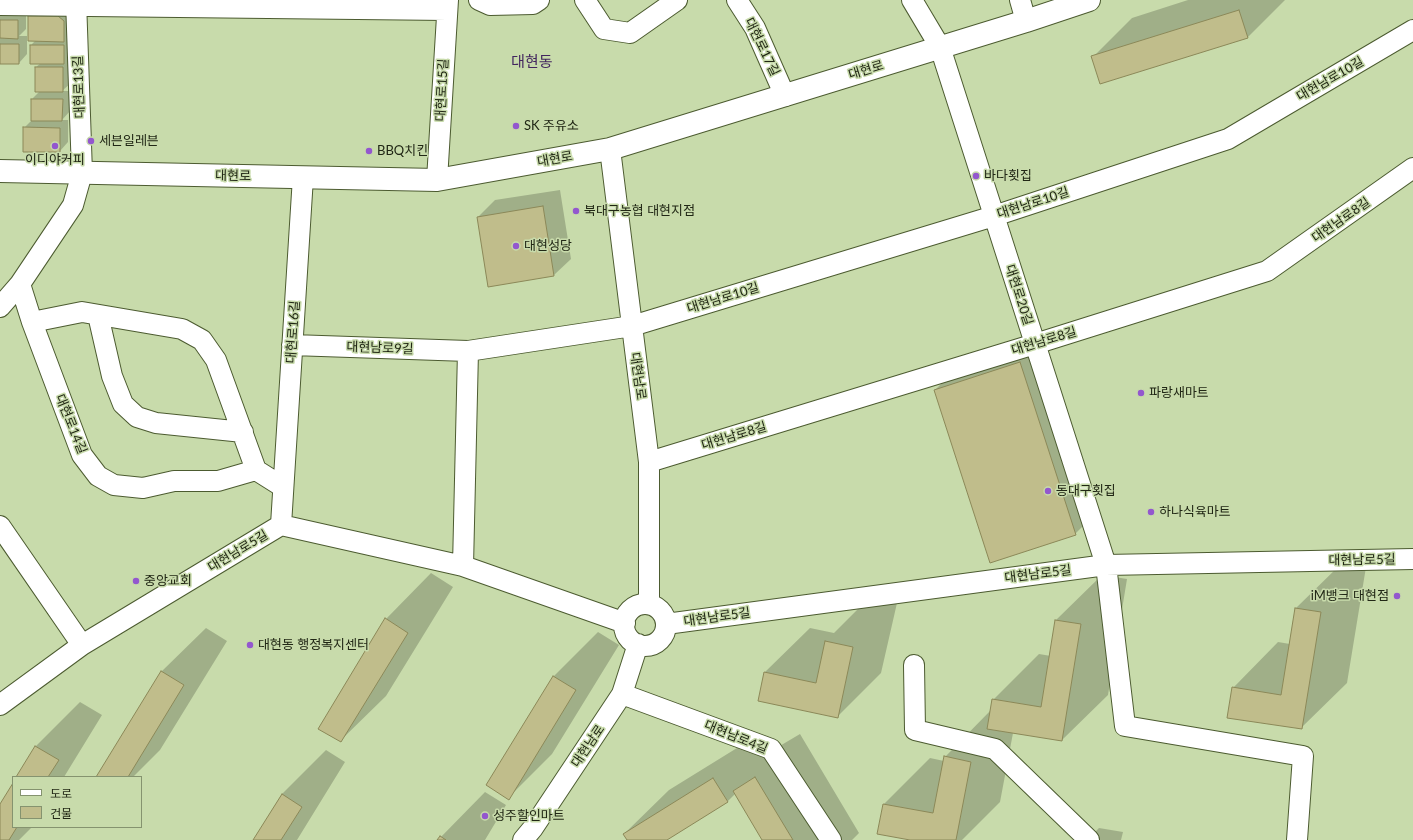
<!DOCTYPE html>
<meta charset="utf-8">
<style>
body{margin:0}
#map{position:relative;width:1413px;height:840px;overflow:hidden;background:#c8dbab;font-family:Lato,"Noto Sans KR",sans-serif}
canvas{display:block}
.legend{position:absolute;left:12px;top:776px;width:130px;height:52px;box-sizing:border-box;background:#c8dbab;border:1px solid #85936f;margin:0;padding:5px 7px;list-style:none;font-size:12px;color:#212715}
.legend li{display:flex;align-items:center;gap:8px;height:20px}
.legend b{width:20px;border:1px solid #85936f}
</style>
<div id="map">
<canvas width="1413" height="840"></canvas>
<ul class="legend">
<li><b style="height:5px;background:#fff"></b>도로</li>
<li><b style="height:11px;background:#c0bd8b"></b>건물</li>
</ul>
</div>
<script>
const g = document.querySelector('canvas').getContext('2d');
g.lineJoin = 'round';
function paint(path, color) { g.fillStyle = color; g.fill(path, 'evenodd'); }
const poly = rows => new Path2D(rows.map(r => 'M' + r).join(''));
function stroke(path, color, width, dash) { g.strokeStyle = color; g.lineWidth = width; g.lineCap = dash ? 'butt' : 'round'; g.setLineDash(dash || []); g.stroke(path); }
function write(font, color, halo, rows, align = 'center') {
  g.font = font + ' Lato,"Noto Sans KR",sans-serif'; g.lineWidth = 3; g.setLineDash([]); g.textBaseline = 'middle'; g.strokeStyle = halo; g.fillStyle = color; for (const [text, x, y, turn = 0] of rows) {
    g.save(); g.translate(x, y); g.rotate((+turn || 0) * Math.PI / 180); g.textAlign = isNaN(turn) ? turn : align; if (halo) g.strokeText(text, 0, 0); g.fillText(text, 0, 0); g.restore();
  }
}
const shadow = poly([
 [1188,0,1285,0,1248,37,1093,57,1132,18],
 [38,8,66,8,72,55,67,59,71,59,71,83,62,91,70,91,70,111,62,120,68,120,68,142,60,151,24,128,32,120,32,99,40,91,36,67,41,63,31,45,36,40,29,16],
 [26,12,26,29,19,36,27,36,27,54,19,63,0,63,0,14],
 [560,190,571,259,554,275,488,286,478,217,495,200],
 [1036,345,1092,517,1075,534,935,390,952,373],
 [1342,563,1366,567,1347,683,1301,728,1233,688,1278,642,1290,644,1296,608],
 [431,573,453,587,386,696,340,741,386,619],
 [1102,575,1127,579,1108,695,1062,740,1013,733,1000,802,962,840,915,840,878,833,884,804,930,758,944,761,945,757,990,711,993,700,1039,654,1051,656,1056,620],
 [870,597,897,603,881,673,837,717,759,700,765,672,810,628,834,633],
 [206,628,227,641,160,750,133,777,97,777,161,672],
 [598,632,619,645,552,754,508,798,487,785,554,676],
 [80,702,102,715,64,777,18,777,36,746],
 [800,734,859,833,852,840,763,840,735,794,727,802,665,840,628,840,624,834,669,790,758,735,778,747],
 [326,750,345,762,297,840,254,840,282,794],
 [13,784,13,827,32,827,19,840,0,840,0,806],
 [485,792,506,805,485,840,438,840],
 [1099,828,1123,832,1121,840,1087,840]
]);
const building = poly([
 [1239,10,1248,38,1100,84,1091,56,1239,10],
 [28,16,58,16,64,21,64,42,28,41,28,16],
 [0,20,18,20,18,39,0,38,0,20],
 [0,44,19,44,19,64,0,64,0,44],
 [30,45,64,45,64,64,30,64,30,45],
 [35,67,63,67,63,92,35,92,35,67],
 [31,99,63,99,62,121,31,121,31,99],
 [23,127,60,128,60,152,23,152,23,127],
 [543,206,554,276,488,287,477,217,543,206],
 [1020,362,1076,535,990,563,934,390,1020,362],
 [1295,608,1321,612,1302,729,1227,718,1232,687,1281,695,1295,608],
 [385,618,408,633,341,742,318,729,385,618],
 [1055,620,1081,624,1062,741,987,729,992,699,1041,707,1055,620],
 [825,641,853,647,838,718,758,701,764,672,816,683,825,641],
 [161,671,184,685,128,777,96,777,161,671],
 [553,676,576,690,509,800,486,785,553,676],
 [35,746,59,760,48,777,16,777,35,746],
 [944,756,971,762,956,840,910,840,877,834,883,804,933,813,944,756],
 [755,777,793,840,762,840,733,791,755,777],
 [713,778,728,802,667,840,627,840,623,834,713,778],
 [13,783,13,827,17,827,9,840,0,840,0,804,13,783],
 [282,794,302,807,281,840,253,840,282,794],
 [440,836,446,840,437,840,440,836]
]);
const minor = poly([
 [479,0,490,5,533,4,539,0],
 [585,0,604,29,630,33,677,0],
 [737,0,755,28,785,96],
 [912,0,940,47,1106,565,1125,726,1303,756,1297,840],
 [1020,0,1026,21],
 [0,5,447,10],
 [610,149,649,462,649,604],
 [437,180,448,0],
 [20,284,32,322,82,455,98,476,114,485,143,488,174,481,218,481,256,470],
 [0,307,20,284,73,205,82,173,76,0],
 [98,315,112,376,123,404,137,417,156,423,243,432],
 [32,322,82,312,182,329,202,340,216,360,256,470,283,487],
 [292,345,468,351,632,326,994,216,1228,139,1413,30],
 [649,462,1035,344,1267,271,1413,168],
 [281,525,303,177],
 [0,526,82,645],
 [463,566,468,351],
 '624 625a21 21 0 1 1 42 0a21 21 0 1 1-42 0Z',
 [666,624,1106,565,1413,559],
 [914,665,915,730,995,749,1089,840],
 [622,694,771,749,831,840],
 [0,705,82,645,281,525,463,566,625,623],
 [523,840,533,828,622,694,638,644]
]);
const major = poly([
 [0,171,437,180,610,149,1026,21,1089,0]
]);
const markers = [
 [516,126,4,"#9357ce"],
 [91,141,4,"#9357ce"],
 [55,146,4,"#9357ce"],
 [369,151,4,"#9357ce"],
 [976,176,4,"#9357ce"],
 [576,211,4,"#9357ce"],
 [516,246,4,"#9357ce"],
 [1141,393,4,"#9357ce"],
 [1048,491,4,"#9357ce"],
 [1151,512,4,"#9357ce"],
 [136,581,4,"#9357ce"],
 [1397,596,4,"#9357ce"],
 [250,645,4,"#9357ce"],
 [485,816,4,"#9357ce"]
];
const streetNames = [
 ["대현로17길",762,47,64],
 ["대현로",866,70,-17],
 ["대현남로10길",1330,79,-30],
 ["대현로13길",79,87,-92],
 ["대현로15길",442,90,-87],
 ["대현로",555,159,-10],
 ["대현로",233,176,1],
 ["대현남로10길",1033,203,-18],
 ["대현남로8길",1341,220,-35],
 ["대현로20길",1019,295,72],
 ["대현남로10길",723,298,-17],
 ["대현로16길",293,332,-86],
 ["대현남로8길",1044,341,-17],
 ["대현남로9길",380,348,2],
 ["대현남로",638,376,82],
 ["대현로14길",71,424,68],
 ["대현남로8길",734,436,-17],
 ["대현남로5길",238,551,-31],
 ["대현남로5길",1362,560,-1],
 ["대현남로5길",1038,574,-7],
 ["대현남로5길",717,617,-8],
 ["대현남로4길",736,737,22],
 ["대현남로",588,746,-56]
];
const poiNames = [
 ["SK 주유소",524,126],
 ["세븐일레븐",99,141],
 ["BBQ치킨",377,151],
 ["이디야커피",55,160,"center"],
 ["바다횟집",984,176],
 ["북대구농협 대현지점",584,211],
 ["대현성당",524,246],
 ["파랑새마트",1149,393],
 ["동대구횟집",1056,491],
 ["하나식육마트",1159,512],
 ["중앙교회",144,581],
 ["iM뱅크 대현점",1389,596,"right"],
 ["대현동 행정복지센터",258,645],
 ["성주할인마트",493,816]
];
const quarterNames = [
 ["대현동",532,62]
];
paint(shadow, '#0003');
paint(building, '#c0bd8b');
stroke(building, '#8b8858', 1);
stroke(minor, '#4c5b30', 22);
stroke(major, '#4c5b30', 24);
stroke(minor, '#fff', 20);
stroke(major, '#fff', 22);
for (const [x, y, r, color] of markers) { const dot = new Path2D(); dot.arc(x, y, r, 0, 2 * Math.PI); g.fillStyle = color; g.fill(dot); stroke(dot, '#c8dbab', 1.5); }
write('13px', '#212715', '#c8dbab', streetNames);
write('13px', '#212715', '#c8dbab', poiNames, 'left');
write('15px', '#42255e', '#c8dbab', quarterNames);
</script>
